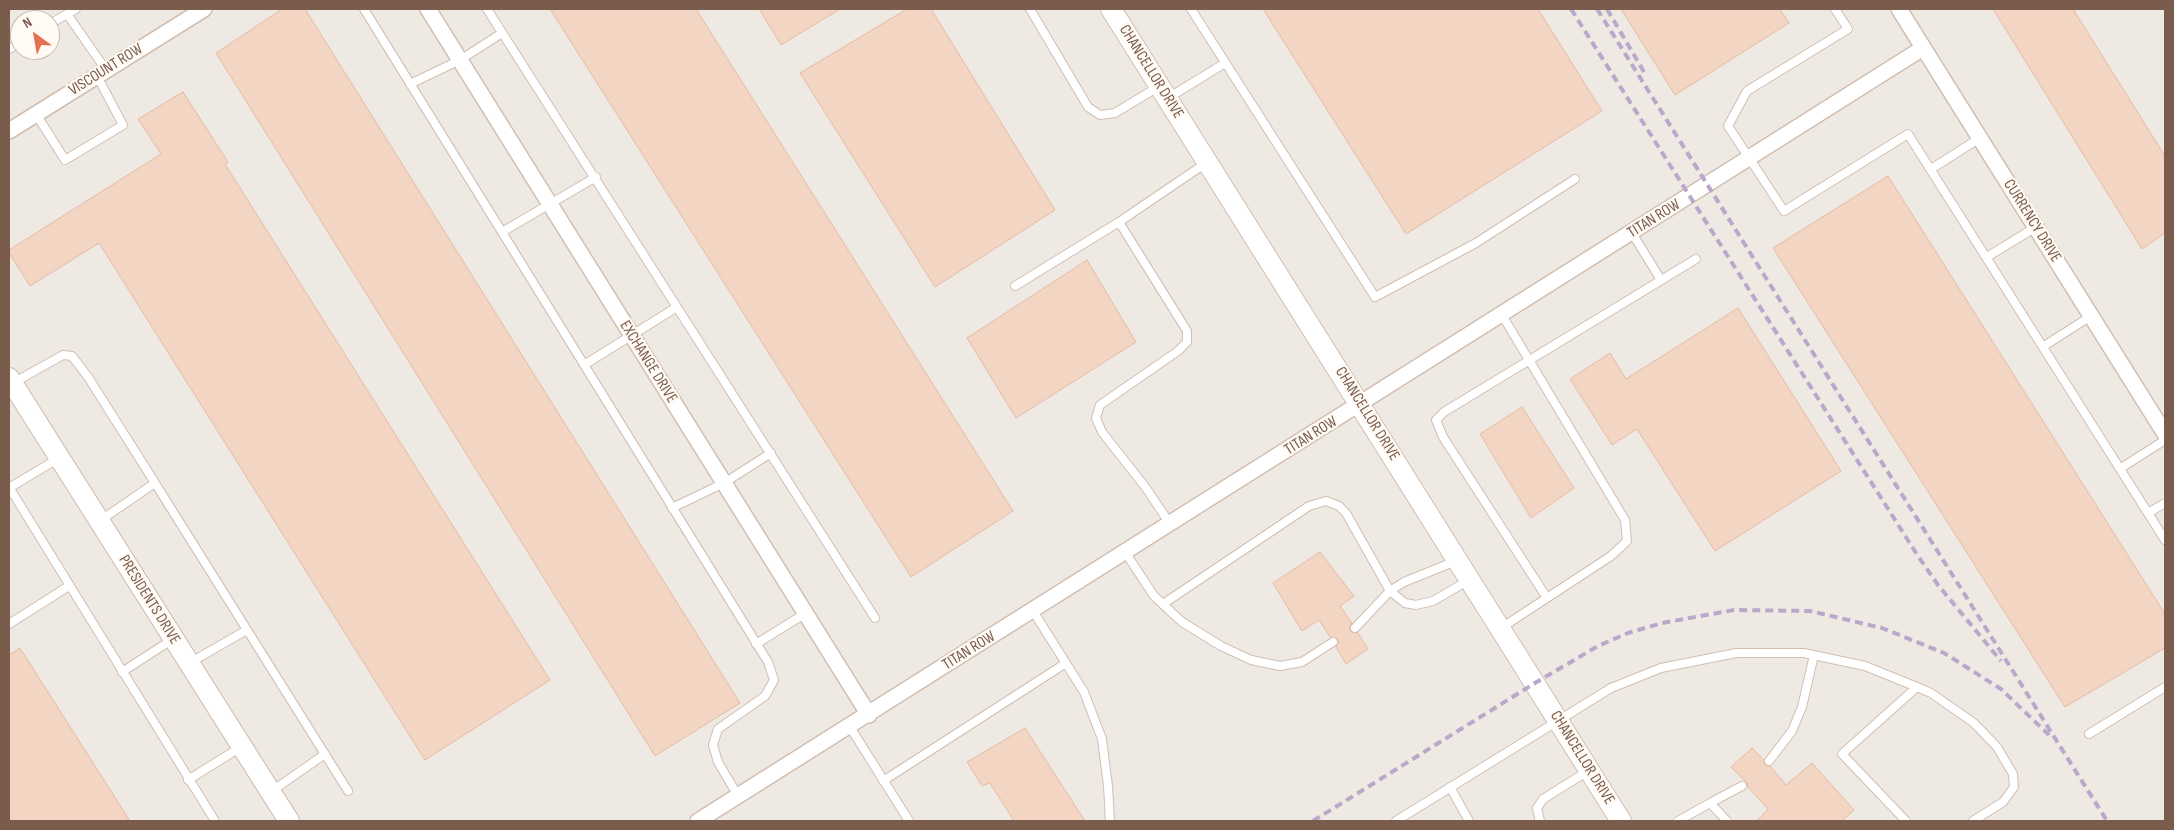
<!DOCTYPE html>
<style>
body{margin:0}
#map{position:relative;width:2174px;height:830px;overflow:hidden;background:#fdf6ec;font-family:"Sofia Sans Condensed",sans-serif}
canvas{display:block}
.frame{position:absolute;inset:0;border:10px solid #7a5c4d;pointer-events:none}
.north{position:absolute;left:10px;top:10px;width:50px;height:50px;box-sizing:border-box;background:#fffaf3;border:1px solid #cabbb1;border-radius:50%;rotate:328deg;font-size:14px;font-weight:700;line-height:20px;text-align:center;color:#7a5c4d}
.north::after{content:'';display:block;margin:auto;width:18px;height:22px;background:#e76f51;clip-path:polygon(50% 0,100% 100%,50% 72%,0 100%)}
</style>
<div id="map">
<canvas width="2174" height="830"></canvas>
<div class="frame"></div>
<div class="north">N</div>
</div>
<script>
const g = document.querySelector('canvas').getContext('2d');
g.lineJoin = 'round';
function paint(path, color) { g.fillStyle = color; g.fill(path, 'evenodd'); }
const poly = rows => new Path2D(rows.map(r => 'M' + r).join(''));
function stroke(path, color, width, dash) { g.strokeStyle = color; g.lineWidth = width; g.lineCap = dash ? 'butt' : 'round'; g.setLineDash(dash || []); g.stroke(path); }
function write(font, color, halo, rows, align = 'center') {
  g.font = font + ' "Sofia Sans Condensed",sans-serif'; g.lineWidth = 4.5; g.setLineDash([]); g.textBaseline = 'middle'; g.strokeStyle = halo; g.fillStyle = color; for (const [text, x, y, turn = 0] of rows) {
    g.save(); g.translate(x, y); g.rotate((+turn || 0) * Math.PI / 180); g.textAlign = isNaN(turn) ? turn : align; if (halo) g.strokeText(text, 0, 0); g.fillText(text, 0, 0); g.restore();
  }
}
const industrial = poly([
 [9,9,2165,9,2165,821,9,821],
 [20,20,50,20,50,50,20,50]
]);
const building = poly([
 [282,9,305,9,740,703,655,756,216,53,282,9],
 [550,9,696,9,1013,511,911,577,550,9],
 [759,9,840,9,781,45,759,9],
 [907,9,931,9,1055,210,935,287,800,73,907,9],
 [1263,9,1538,9,1602,111,1406,234,1263,9],
 [1621,9,1780,9,1789,23,1675,95,1621,9],
 [1993,9,2073,9,2165,156,2165,233,2142,249,1993,9],
 [183,92,228,162,225,164,550,680,425,760,99,243,30,286,9,253,9,250,161,154,138,119,183,92],
 [1888,176,2165,614,2165,648,2065,707,1773,248,1888,176],
 [1087,260,1136,342,1016,418,967,338,1087,260],
 [1738,308,1841,471,1715,551,1637,429,1612,445,1570,379,1610,353,1626,379,1738,308],
 [1522,407,1574,488,1531,518,1480,434,1522,407],
 [1320,552,1354,596,1340,606,1352,623,1349,627,1351,632,1358,633,1368,649,1346,664,1336,647,1339,642,1337,639,1330,637,1319,620,1302,631,1273,583,1320,552],
 [20,648,130,821,9,821,9,655,20,648],
 [1025,728,1085,821,1014,821,990,783,982,786,967,762,1025,728],
 [1752,748,1764,760,1765,765,1770,766,1786,785,1812,763,1854,810,1842,821,1757,821,1768,809,1748,787,1747,783,1731,767,1752,748]
]);
const service = poly([
 [364,9,768,662,774,680,765,696,718,729,713,745,718,762,738,796],
 [487,9,875,618],
 [1030,9,1088,107,1100,115,1115,113,1158,87],
 [1191,9,1375,297,1476,243,1575,179],
 [1835,9,1848,29,1747,91,1728,126,1784,211,1908,134,2165,540],
 [67,14,76,9],
 [50,24,67,14,106,70],
 [9,49,20,43],
 [410,84,460,60,502,33],
 [1168,98,1225,63],
 [36,114,65,160,123,125,97,76],
 [1931,169,1980,138],
 [1119,222,1187,331,1187,342,1178,351,1100,405,1096,418,1102,432,1146,488,1170,524],
 [502,232,596,177],
 [1632,233,1661,280],
 [1987,257,2036,227],
 [1015,286,1119,222,1206,163],
 [2044,346,2091,316],
 [584,365,677,307],
 [13,383,63,355,72,356,88,377,155,483,101,520],
 [2121,468,2165,440],
 [155,483,348,791],
 [9,487,215,821],
 [9,488,59,458],
 [672,508,724,483,771,453],
 [2148,513,2165,503],
 [1125,552,1154,596,1182,622,1221,646,1251,660,1280,666,1302,662,1333,642],
 [1547,598,1443,437,1436,420,1444,412,1696,259],
 [1163,604,1309,506,1326,501,1339,506,1346,513,1390,591,1405,603,1416,605,1433,601,1469,580],
 [1033,611,1084,692,1102,739,1108,786,1110,821],
 [9,624,69,586],
 [1355,628,1390,591,1404,582,1456,561],
 [1501,628,1611,556,1627,541,1625,520,1502,315],
 [756,644,806,613],
 [191,662,247,630],
 [122,672,173,639],
 [850,727,909,821],
 [2089,734,2165,687],
 [1769,761,1792,731,1802,707,1814,655],
 [188,780,241,747],
 [883,781,1066,663],
 [1450,787,1469,821],
 [272,791,325,754],
 [1710,803,1742,786],
 [1396,821,1611,688,1661,668,1736,653,1804,653,1865,666,1917,687,1931,693,1974,723,1997,747,2013,774,2014,787,2003,802,1973,821],
 [1540,821,1537,808,1543,799,1588,771],
 [1678,821,1710,803,1727,821],
 [1906,821,1842,754,1917,687]
]);
const minor = poly([
 [428,9,869,715],
 [1899,9,2165,434],
 [9,131,204,9],
 [698,821,1923,48]
]);
const tertiary = poly([
 [1111,9,1621,821],
 [9,378,289,821]
]);
const rail = poly([
 [1571,9,1916,553,1938,585,2001,661],
 [1597,9,2107,821],
 [1607,9,1644,72],
 [1313,821,1535,683,1598,646,1628,633,1662,623,1734,610,1810,611,1882,628,1944,653,2001,689,2049,735]
]);
const streetNames = [
 ["VISCOUNT ROW",106,70,-32],
 ["CHANCELLOR DRIVE",1151,72,58],
 ["TITAN ROW",1654,219,-32],
 ["CURRENCY DRIVE",2032,221,58],
 ["EXCHANGE DRIVE",648,362,58],
 ["CHANCELLOR DRIVE",1367,414,58],
 ["TITAN ROW",1311,436,-32],
 ["PRESIDENTS DRIVE",149,600,58],
 ["TITAN ROW",969,651,-32],
 ["CHANCELLOR DRIVE",1582,758,58]
];
paint(industrial, '#efe9e4');
paint(building, '#f3d5c3');
stroke(building, '#e6bba3', 1);
stroke(service, '#d1beb0', 10);
stroke(minor, '#d1beb0', 18);
stroke(tertiary, '#d1beb0', 22);
stroke(service, '#fff', 8);
stroke(minor, '#fff', 15);
stroke(tertiary, '#fff', 20);
stroke(rail, '#b9a8c9', 4, [8, 5]);
write('16px', '#7a5c4d', '#fffaf3', streetNames);
</script>
